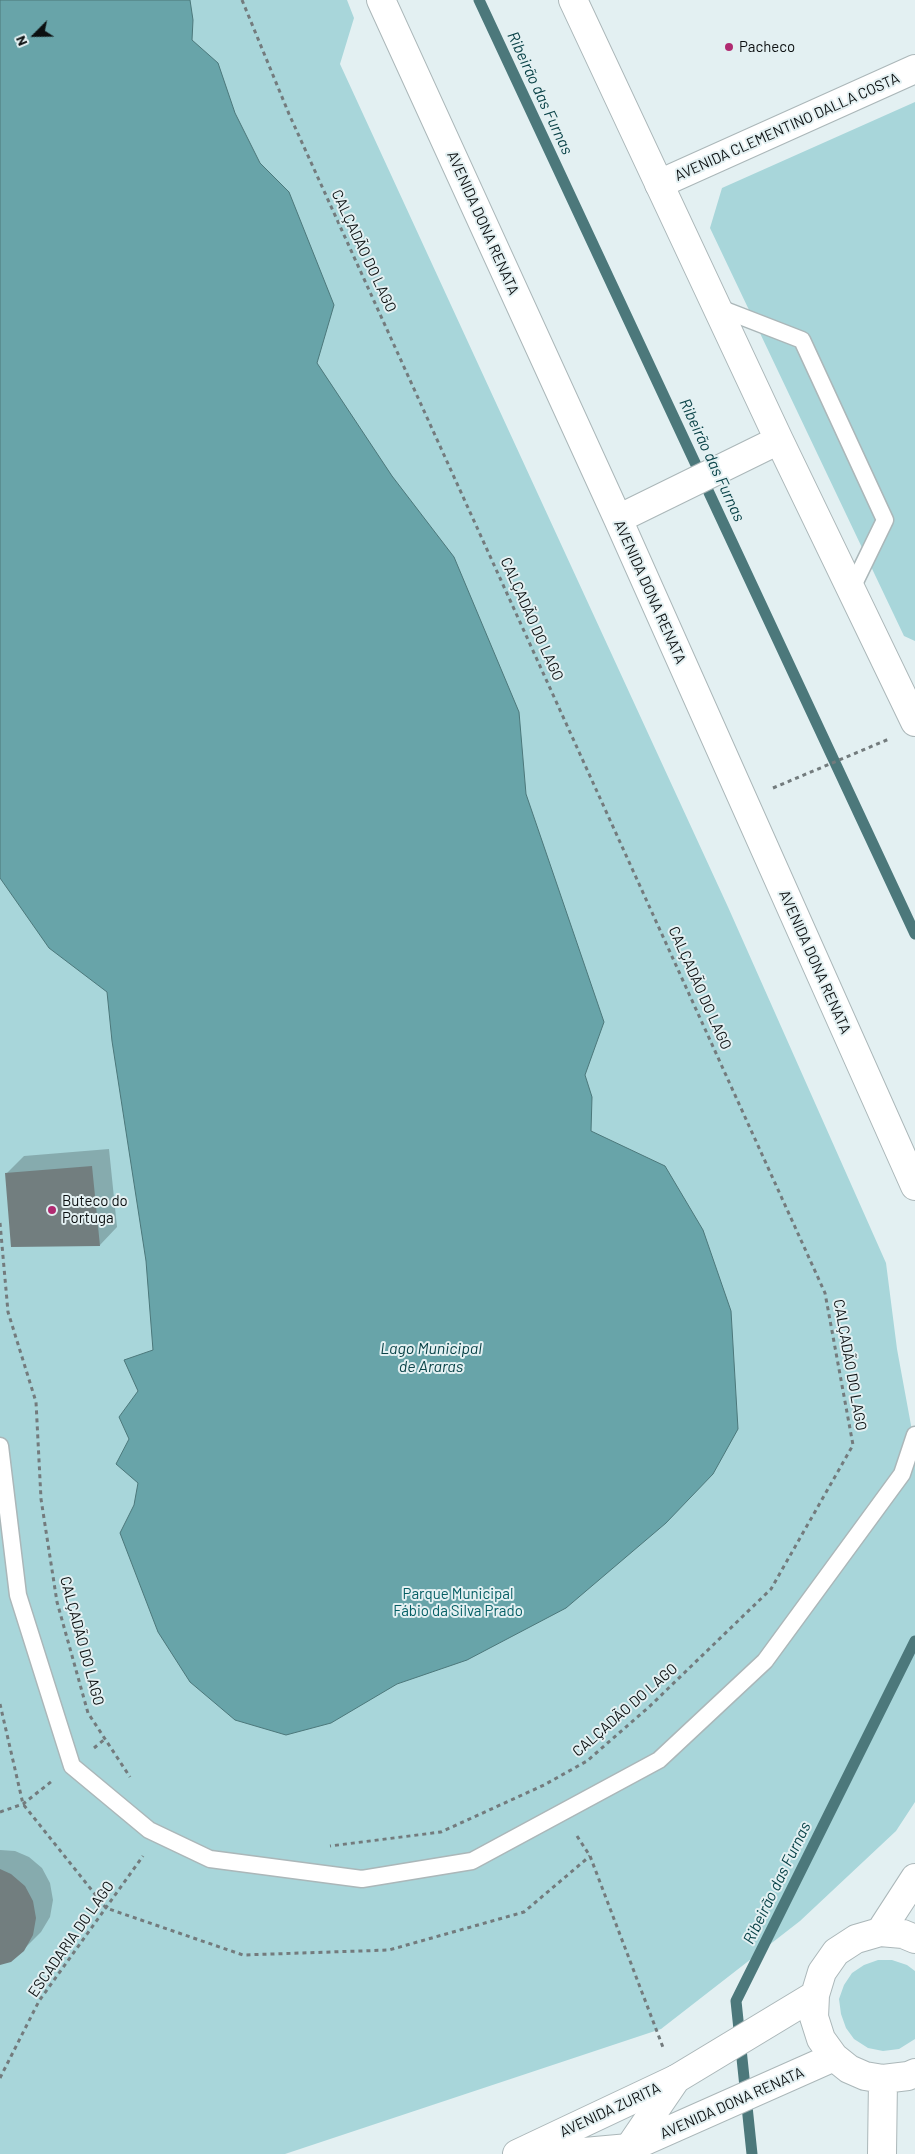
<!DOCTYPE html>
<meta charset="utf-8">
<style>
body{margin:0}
#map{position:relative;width:915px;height:2154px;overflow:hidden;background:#e3f0f2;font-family:Barlow,sans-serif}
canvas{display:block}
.north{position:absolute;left:10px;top:10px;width:50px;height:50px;-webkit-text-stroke:4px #e3f0f2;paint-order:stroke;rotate:247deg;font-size:14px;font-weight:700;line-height:20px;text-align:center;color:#0c1011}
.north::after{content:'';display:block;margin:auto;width:18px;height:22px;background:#0c1011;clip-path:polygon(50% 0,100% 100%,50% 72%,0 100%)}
</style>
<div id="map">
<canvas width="915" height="2154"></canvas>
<div class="north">N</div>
</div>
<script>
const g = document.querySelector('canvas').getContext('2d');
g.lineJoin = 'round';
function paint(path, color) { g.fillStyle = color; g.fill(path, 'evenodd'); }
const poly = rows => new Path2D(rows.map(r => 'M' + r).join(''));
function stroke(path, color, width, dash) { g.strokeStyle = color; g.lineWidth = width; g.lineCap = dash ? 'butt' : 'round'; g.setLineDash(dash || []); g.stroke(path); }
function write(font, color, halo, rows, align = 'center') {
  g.font = font + ' Barlow,sans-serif'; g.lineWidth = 4; g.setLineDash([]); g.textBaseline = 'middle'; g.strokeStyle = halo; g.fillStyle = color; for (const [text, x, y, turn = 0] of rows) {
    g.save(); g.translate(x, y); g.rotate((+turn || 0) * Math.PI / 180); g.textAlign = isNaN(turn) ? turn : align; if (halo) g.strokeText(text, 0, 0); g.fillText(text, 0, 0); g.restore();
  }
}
const green = poly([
 [0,0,347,0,354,18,340,64,728,907,886,1263,897,1349,915,1447,915,1802,896,1831,800,1921,661,2029,285,2154,0,2154],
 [915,102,915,641,904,636,710,228,722,188],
 [878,1960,892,1960,907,1965,915,1971,915,2039,899,2049,883,2051,868,2048,854,2039,846,2028,841,2014,839,1999,844,1985,852,1973,864,1965]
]);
const water = poly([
 [0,0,190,0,193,20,192,40,218,63,235,113,260,163,289,192,334,305,317,363,392,476,454,557,519,712,526,794,604,1022,585,1075,592,1097,591,1131,665,1166,703,1230,731,1311,738,1429,713,1474,666,1523,566,1608,467,1660,397,1684,331,1723,286,1735,235,1720,190,1682,158,1632,120,1533,134,1505,138,1483,116,1464,129,1439,119,1417,138,1391,124,1360,153,1350,146,1261,112,1041,107,992,49,948,0,878,0,0]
]);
const shadow = poly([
 [109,1149,117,1227,100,1245,6,1174,24,1156],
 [0,1850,15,1851,29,1857,42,1868,50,1883,53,1900,50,1917,41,1932,23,1950,0,1964]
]);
const stream = poly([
 [479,0,915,934],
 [752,2154,736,2001,915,1641]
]);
const building = poly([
 [92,1166,100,1246,11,1247,5,1173],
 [0,1869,11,1874,25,1886,33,1901,36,1918,33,1935,24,1951,11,1962,0,1965]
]);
const path = poly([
 [242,0,289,114,825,1293,853,1445,771,1589,650,1706,587,1761,544,1785,441,1832,330,1846],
 [773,788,889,739],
 [0,1223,8,1312,36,1402,41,1499,57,1602,88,1713,130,1777],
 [0,1704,23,1804,106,1908,243,1955,389,1950,524,1912,590,1856],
 [94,1748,105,1739],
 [0,1812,23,1804,52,1781],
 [577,1836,590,1856,664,2050],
 [0,2078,39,2001,143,1856]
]);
const lane = poly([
 [717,307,802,340,885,520,851,590],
 [0,1446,18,1595,72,1766,149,1830,210,1859,362,1879,472,1861,659,1760,765,1661,902,1474,915,1435]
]);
const street = poly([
 [659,184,915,69],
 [517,2154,676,2079],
 [562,2154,629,2148]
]);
const secondary = poly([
 [381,0,618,519,915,1186],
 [573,0,779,440,915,722],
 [618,519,779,440],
 [880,1932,915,1878],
 [915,1939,903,1934,880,1932,856,1939,836,1952,822,1972,815,1995,814,2017,821,2039,834,2057,849,2069,865,2076,883,2079,908,2076,915,2073],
 [629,2148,834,2057],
 [629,2154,629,2148,676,2079,815,1995],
 [882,2154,883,2079]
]);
const markers = [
 [729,47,5,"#b02b71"],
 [52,1210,5,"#b02b71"]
];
const poiNames = [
 ["Pacheco",739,47],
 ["Buteco do",62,1201],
 ["Portuga",62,1218]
];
const streetNames = [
 ["AVENIDA CLEMENTINO DALLA COSTA",787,127,-24],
 ["AVENIDA DONA RENATA",483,223,66],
 ["CALÇADÃO DO LAGO",364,251,65],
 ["AVENIDA DONA RENATA",650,592,66],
 ["CALÇADÃO DO LAGO",532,619,66],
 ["AVENIDA DONA RENATA",815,962,66],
 ["CALÇADÃO DO LAGO",700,988,66],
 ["CALÇADÃO DO LAGO",850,1365,80],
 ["CALÇADÃO DO LAGO",82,1641,75],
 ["CALÇADÃO DO LAGO",625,1710,-41],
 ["ESCADARIA DO LAGO",71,1939,-55],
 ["AVENIDA DONA RENATA",732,2103,-24],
 ["AVENIDA ZURITA",610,2110,-25]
];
const parkNames = [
 ["Parque Municipal",458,1594],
 ["Fábio da Silva Prado",458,1611]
];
const waterNames = [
 ["Ribeirão das Furnas",540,93,65],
 ["Ribeirão das Furnas",712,460,65],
 ["Lago Municipal",431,1349],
 ["de Araras",431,1367],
 ["Ribeirão das Furnas",777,1883,-64]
];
paint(green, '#a8d6da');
paint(water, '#68a4a9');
stroke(water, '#4c787b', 1);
paint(shadow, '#0003');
stroke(stream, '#4c787b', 11);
paint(building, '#727e7f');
stroke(lane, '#abb7b9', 19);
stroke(street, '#abb7b9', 30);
stroke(secondary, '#abb7b9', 30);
stroke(path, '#737b7d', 3, [4, 4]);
stroke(lane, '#fff', 16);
stroke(street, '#fff', 28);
stroke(secondary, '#fff', 28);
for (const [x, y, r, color] of markers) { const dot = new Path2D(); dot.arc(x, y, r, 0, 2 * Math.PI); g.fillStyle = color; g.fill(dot); stroke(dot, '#e3f0f2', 2); }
write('15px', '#0c1011', '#e3f0f2', poiNames, 'left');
write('15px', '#0c1011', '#e3f0f2', streetNames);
write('15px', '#045e64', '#e3f0f2', parkNames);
write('italic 16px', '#0a4348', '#e3f0f2', waterNames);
</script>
